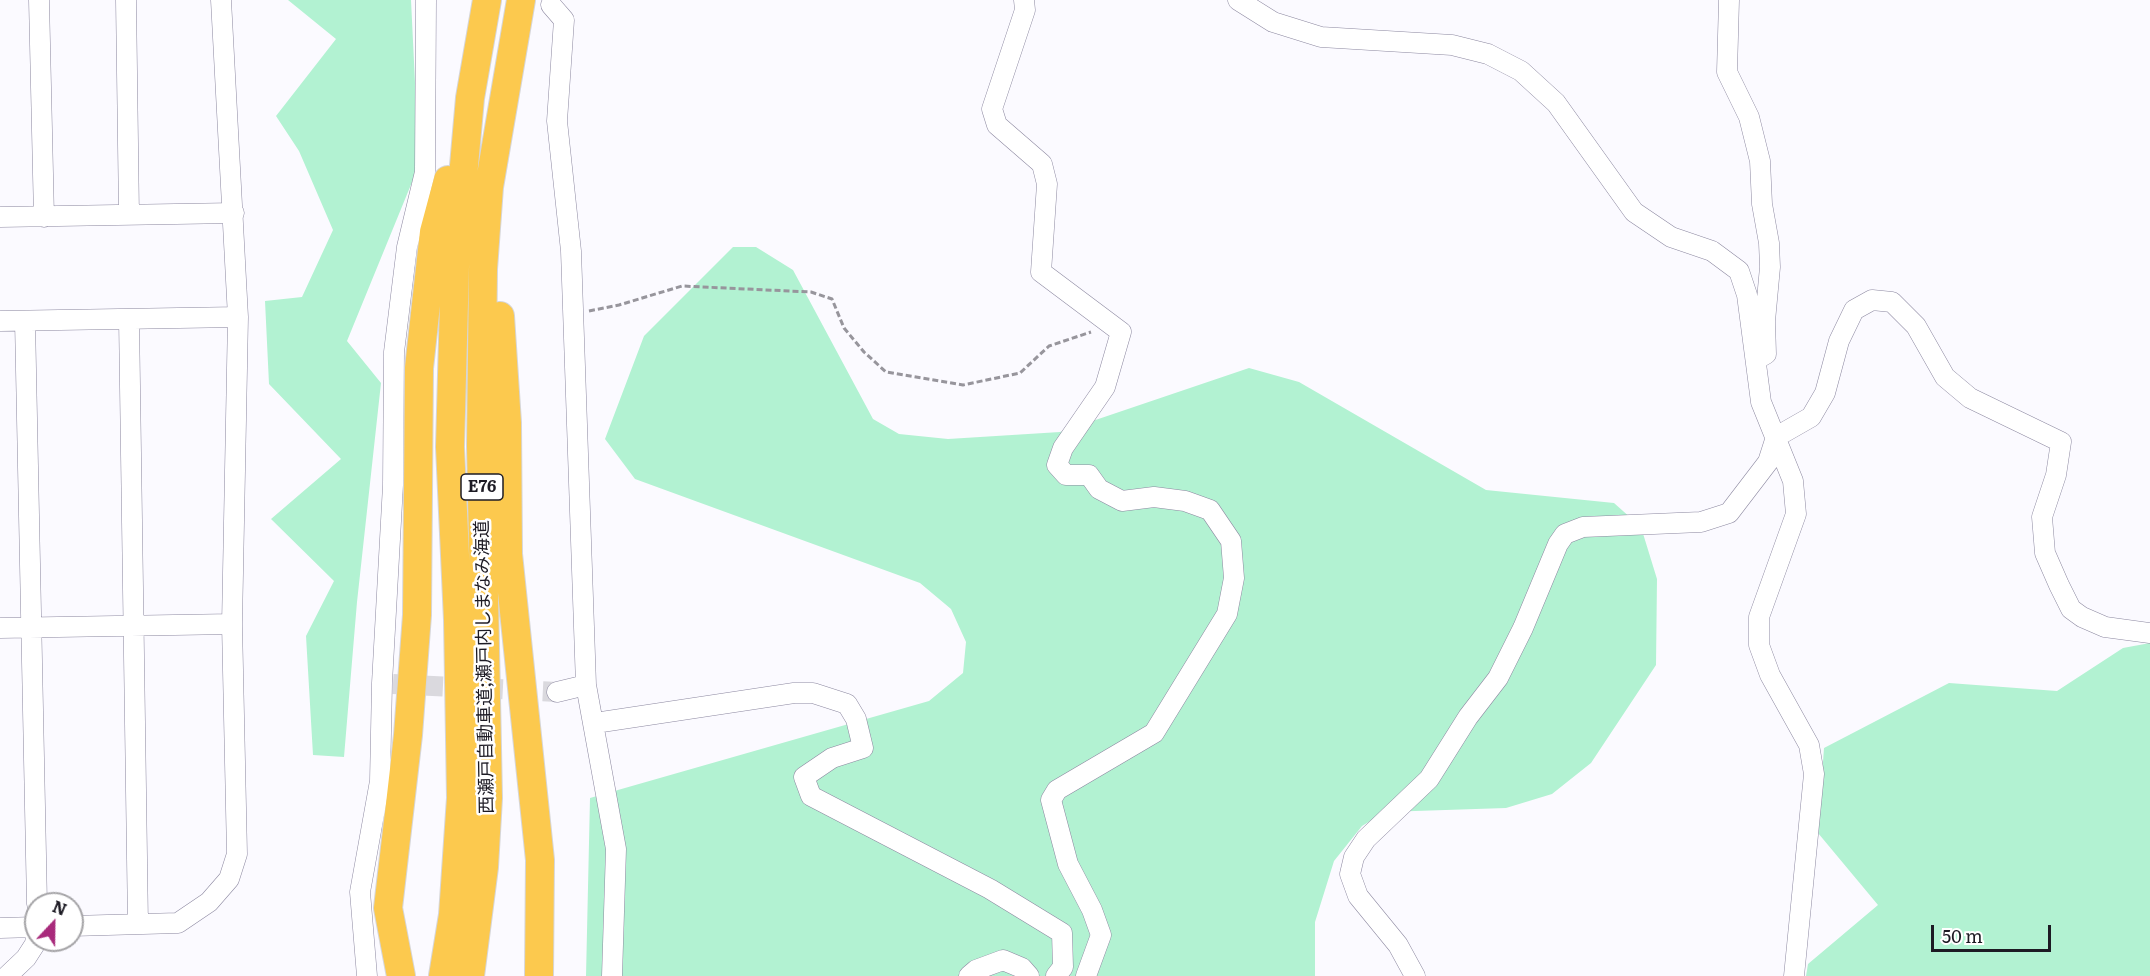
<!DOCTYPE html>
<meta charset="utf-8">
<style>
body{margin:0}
#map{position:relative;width:2150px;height:976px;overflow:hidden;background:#fbfaff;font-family:Literata,serif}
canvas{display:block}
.north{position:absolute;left:24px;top:892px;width:60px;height:60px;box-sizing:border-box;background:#fff;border:2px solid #a5a4a7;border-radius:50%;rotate:22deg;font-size:16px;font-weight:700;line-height:24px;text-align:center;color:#1d1b24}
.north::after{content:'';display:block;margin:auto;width:21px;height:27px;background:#a82a7b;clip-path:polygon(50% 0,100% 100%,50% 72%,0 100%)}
.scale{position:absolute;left:1931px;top:925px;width:120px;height:27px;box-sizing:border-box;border:3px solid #1d1b24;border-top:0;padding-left:8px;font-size:18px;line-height:21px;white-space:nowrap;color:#1d1b24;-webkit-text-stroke:4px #fff;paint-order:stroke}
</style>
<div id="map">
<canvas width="2150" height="976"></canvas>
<div class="north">N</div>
<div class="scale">50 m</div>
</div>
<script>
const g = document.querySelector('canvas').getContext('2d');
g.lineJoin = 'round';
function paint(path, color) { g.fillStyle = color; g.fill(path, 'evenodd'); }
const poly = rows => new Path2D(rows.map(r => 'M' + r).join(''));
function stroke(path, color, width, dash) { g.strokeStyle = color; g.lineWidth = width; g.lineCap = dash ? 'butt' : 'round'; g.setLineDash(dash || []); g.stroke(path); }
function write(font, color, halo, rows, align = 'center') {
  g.font = font + ' Literata,"Noto Sans JP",serif'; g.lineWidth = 5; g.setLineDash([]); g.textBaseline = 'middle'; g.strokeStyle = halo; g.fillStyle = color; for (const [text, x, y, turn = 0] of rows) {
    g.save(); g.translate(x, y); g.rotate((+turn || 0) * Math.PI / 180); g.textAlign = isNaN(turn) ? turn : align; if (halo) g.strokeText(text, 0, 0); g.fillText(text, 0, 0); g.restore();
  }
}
const green = poly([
 [288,0,411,0,419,165,347,341,381,383,357,602,344,757,313,755,306,636,334,581,271,519,341,459,269,384,265,301,302,297,333,230,299,151,276,116,336,39],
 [733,247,756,247,793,270,873,419,899,434,948,439,1060,432,1249,368,1299,382,1486,490,1614,503,1641,527,1657,579,1656,665,1591,763,1552,794,1506,808,1385,812,1362,826,1334,861,1315,922,1315,976,586,976,590,798,929,701,963,673,966,642,951,609,920,583,635,479,605,439,644,336],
 [2150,643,2150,976,1806,976,1808,964,1878,905,1818,833,1824,748,1949,683,2057,691,2123,648]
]);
const minorTunnel = poly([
 [393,684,557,692]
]);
const path = poly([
 [589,311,619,305,682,286,811,292,832,299,844,328,864,352,886,372,963,385,1020,373,1049,346,1091,332]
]);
const minor = poly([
 [39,0,44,217],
 [126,0,129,215],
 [1024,0,1025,10,992,109,997,125,1042,164,1047,184,1041,272,1121,332,1105,387,1063,448,1057,465,1066,475,1089,475,1099,489,1122,501,1154,497,1185,501,1210,510,1231,541,1234,578,1227,614,1154,733,1057,790,1051,800,1068,864,1092,910,1101,935,1086,976],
 [1238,0,1273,22,1321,37,1452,45,1488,54,1521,71,1556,103,1634,212,1671,237,1712,251,1739,271,1747,295,1761,402,1793,481,1796,514,1759,617,1759,645,1770,675,1809,745,1814,774,1794,976],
 [1729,0,1727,72,1749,117,1760,161,1762,204,1769,243,1770,267,1765,321,1766,354,1759,358],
 [551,5,564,20,557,121,571,251,586,685,616,849,612,976],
 [0,217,234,213],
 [129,319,138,924],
 [0,321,238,317],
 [25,321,37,904],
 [0,628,232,624],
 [557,692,586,685],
 [595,723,794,693,813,693,847,704,856,719,863,748,832,758,804,777,811,796,990,889,1062,933,1063,967,1056,976],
 [72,926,178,923,209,902,229,879,237,854,232,624,238,317,221,0],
 [0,928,36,927],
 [7,976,26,958,35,944,36,936],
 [367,976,360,892,380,781,382,683,393,485,394,352,407,247,425,172,426,0],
 [969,976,976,970,1003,960,1022,968,1029,976],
 [1415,976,1398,945,1358,896,1350,874,1354,857,1366,839,1429,779,1468,717,1498,678,1523,628,1558,544,1565,534,1583,527,1701,522,1729,513,1768,462,1776,437,1811,417,1825,393,1839,341,1854,310,1872,300,1892,302,1916,326,1945,377,1970,398,2061,442,2056,475,2042,517,2045,553,2059,585,2071,609,2082,617,2105,627,2150,633]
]);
const highway = poly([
 [500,316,507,423,508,554,540,860,539,976],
 [401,976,388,908,408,735,417,615,419,368,434,232,448,180],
 [443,976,453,915,461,798,458,620,450,447,455,267,470,98,487,0],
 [470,976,484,867,488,798,481,446,483,269,489,187,521,0]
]);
const shields = [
 [482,487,42]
];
const shieldNames = [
 ["E76",482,487]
];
const streetNames = [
 ["西瀬戸自動車道;瀬戸内しまなみ海道",485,667,-91]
];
paint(green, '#b2f2d2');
stroke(minorTunnel, '#dad9de', 20, [20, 10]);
stroke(minor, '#8c88a0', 21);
stroke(highway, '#d6d6d8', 30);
stroke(path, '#97959c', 3, [6, 3]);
stroke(minor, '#fff', 20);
stroke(highway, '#fcc94e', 28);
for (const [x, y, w] of shields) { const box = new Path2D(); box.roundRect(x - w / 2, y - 13, w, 26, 4.5); g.fillStyle = '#fff'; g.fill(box); stroke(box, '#1d1b24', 1.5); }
write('bold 16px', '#1d1b24', null, shieldNames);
write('18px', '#1d1b24', '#fff', streetNames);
</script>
